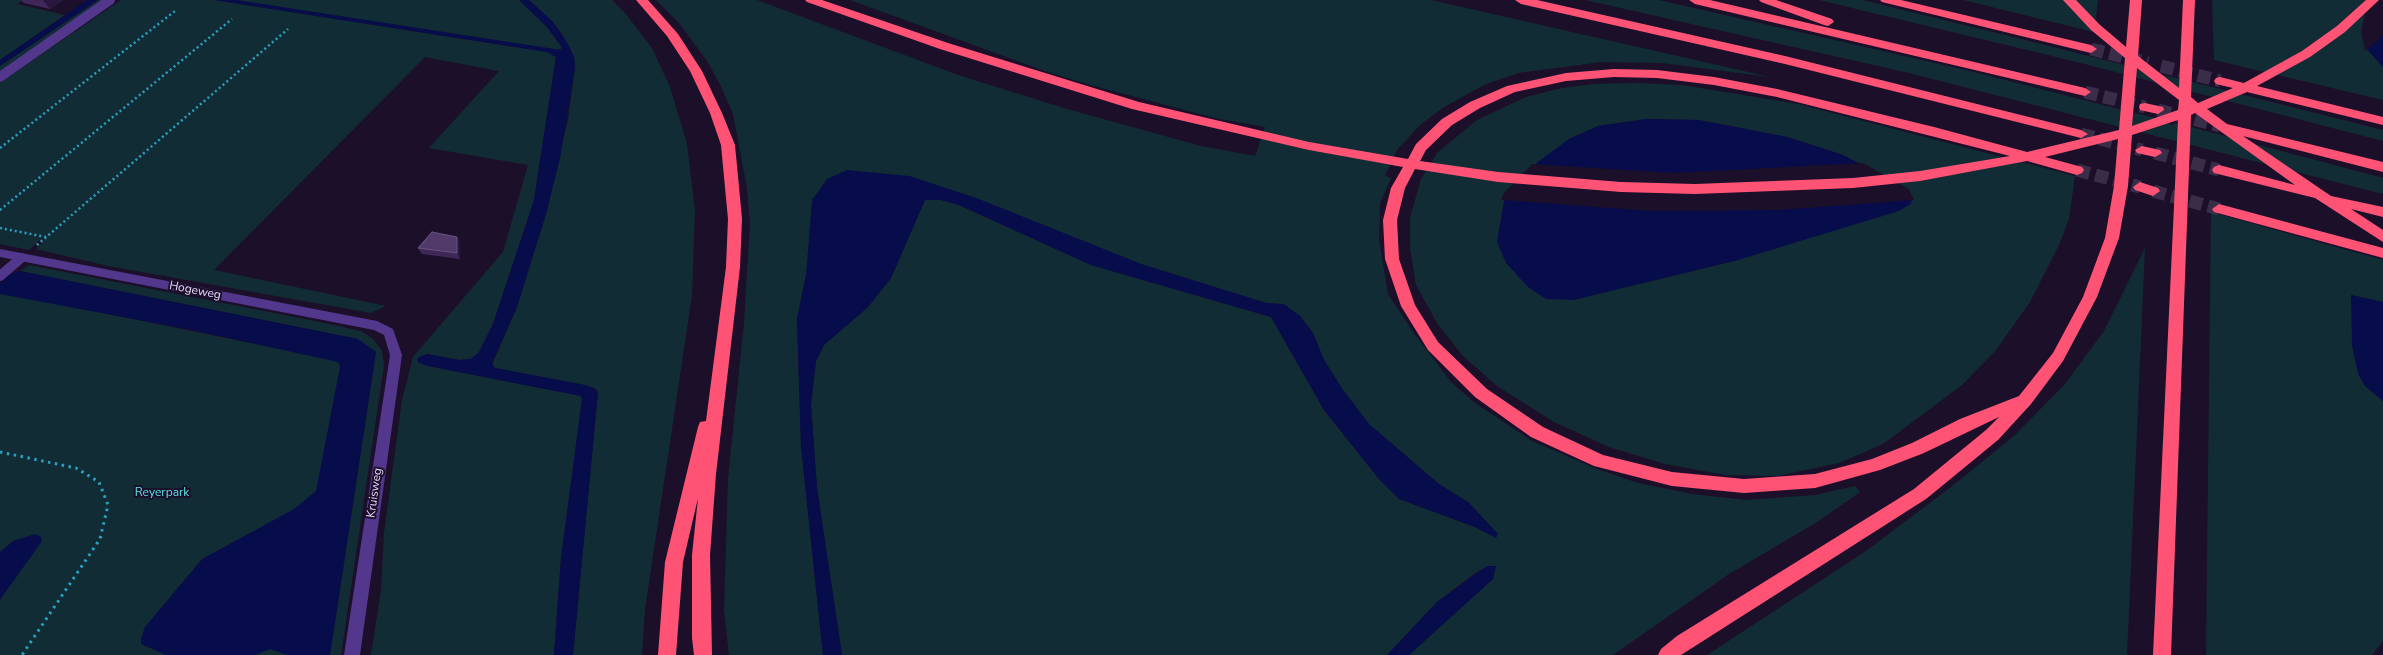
<!DOCTYPE html>
<style>
body{margin:0}
canvas{display:block;background:#1b0f2a}
</style>
<canvas width="2383" height="655"></canvas>
<script>
const g = document.querySelector('canvas').getContext('2d');
g.lineJoin = 'round';
function paint(path, color) { g.fillStyle = color; g.fill(path, 'evenodd'); }
const poly = rows => new Path2D(rows.map(r => 'M' + r).join(''));
function stroke(path, color, width, dash) { g.strokeStyle = color; g.lineWidth = width; g.lineCap = dash ? 'butt' : 'round'; g.setLineDash(dash || []); g.stroke(path); }
function write(font, color, halo, rows, align = 'center') {
  g.font = font + ' "Nunito Sans",sans-serif'; g.lineWidth = 4; g.setLineDash([]); g.textBaseline = 'middle'; g.strokeStyle = halo; g.fillStyle = color; for (const [text, x, y, turn = 0] of rows) {
    g.save(); g.translate(x, y); g.rotate((+turn || 0) * Math.PI / 180); g.textAlign = isNaN(turn) ? turn : align; if (halo) g.strokeText(text, 0, 0); g.fillText(text, 0, 0); g.restore();
  }
}
const green = poly([
 [0,0,23,0,17,4,65,15,0,60],
 [98,0,105,0,0,73,0,66],
 [121,0,214,0,547,52,556,57,534,200,493,324,479,352,471,359,459,360,427,354,417,359,419,363,428,366,581,396,582,399,561,558,554,655,371,655,381,590,384,533,402,400,413,357,503,252,528,165,429,148,499,71,425,57,214,270,386,306,371,313,108,266,36,249,44,241,40,240,29,250,0,244,0,83],
 [236,0,519,0,547,27,562,48,558,50],
 [529,0,612,0,625,13,652,48,670,87,687,144,695,211,692,295,645,609,642,655,573,655,598,392,595,388,584,385,495,368,492,365,517,307,546,214,568,120,575,67,574,57,562,34,553,22],
 [656,0,757,0,958,75,1067,109,1201,146,1255,156,1265,127,1215,118,1087,84,1045,71,850,0,1431,0,1770,77,1662,63,1602,62,1518,73,1484,85,1444,107,1420,125,1397,150,1385,176,1391,178,1380,203,1379,240,1388,294,1413,332,1451,382,1475,403,1532,441,1597,469,1638,483,1692,494,1746,500,1815,495,1855,486,1860,492,1817,522,1729,574,1613,655,1409,655,1493,579,1495,566,1478,571,1437,602,1387,655,842,655,817,488,811,405,816,361,824,345,868,307,891,278,925,200,941,200,959,205,1091,265,1271,317,1324,410,1379,479,1399,499,1475,527,1495,537,1498,534,1468,502,1439,484,1369,424,1343,390,1324,360,1313,333,1300,316,1284,305,1266,303,1141,264,976,198,909,176,806,275,797,319,801,446,823,655,729,655,724,610,728,479,744,323,750,224,747,188,733,114,720,84,707,61,679,23],
 [1585,0,1659,0,1970,71,2166,121,2171,125,2176,123,2383,178,2383,194,1909,73],
 [1819,0,1862,0,2001,34,2383,130,2383,141,2077,62],
 [1963,0,2098,0,2094,32,2053,22],
 [2212,0,2371,0,2366,48,2383,67,2383,100,2214,60],
 [1637,83,1682,85,1798,104,2075,176,2069,219,2059,245,2030,302,1996,350,1962,385,1883,444,1839,463,1777,476,1725,475,1665,464,1609,447,1554,422,1497,386,1463,356,1437,323,1416,285,1410,248,1410,218,1421,179,1438,152,1477,120,1526,97,1562,88,1593,84],
 [1646,119,1699,120,1787,137,1843,155,1895,182,1738,260,1573,300,1497,243,1505,196,1569,139,1598,126],
 [2211,212,2383,260,2383,302,2351,295,2365,386,2383,401,2383,641,2372,655,2206,655],
 [2145,248,2127,655,1707,655,1866,551,1951,487,2014,436,2065,384,2104,331],
 [29,265,320,322,361,331,373,339,382,351,384,365,341,655,330,655,376,352,358,339,20,271],
 [0,292,334,360,345,366,307,655,0,655]
]);
const water = poly([
 [87,0,98,0,0,66,0,60],
 [214,0,236,0,561,50,562,47,547,27,519,0,529,0,553,22,568,44,574,57,575,67,560,158,546,214,517,307,492,363,495,368,585,385,595,389,598,392,573,655,554,655,561,558,582,399,581,396,428,366,419,363,417,360,419,357,427,354,459,360,471,359,479,352,493,324,534,200,556,57,547,52],
 [2383,0,2383,67,2366,48],
 [1646,119,1699,120,1787,137,1843,155,1895,182,1912,198,1911,204,1899,211,1738,260,1573,300,1546,299,1528,287,1506,263,1497,242,1505,196,1539,161,1569,139,1598,126],
 [847,170,909,176,976,198,1141,264,1266,303,1284,304,1300,316,1313,333,1324,360,1343,390,1369,424,1439,484,1468,502,1498,534,1496,538,1475,527,1399,499,1379,479,1324,410,1271,317,1091,265,959,205,941,200,925,200,891,278,868,307,824,345,816,361,811,405,817,488,842,655,823,655,801,446,797,319,806,275,812,200,827,179],
 [20,271,358,339,376,352,330,655,287,655,270,649,255,655,166,655,141,644,141,638,145,627,202,559,294,509,316,491,340,367,338,362,192,330,0,294,0,283,9,275],
 [2351,295,2383,302,2383,401,2365,386,2358,374,2352,345],
 [35,534,41,537,42,541,0,600,0,552,13,541],
 [1487,566,1496,566,1493,579,1409,655,1387,655,1437,602]
]);
const pier = poly([
 [2368,0,2383,0,2383,36,2365,51,2361,31],
 [1863,163,1909,189,1914,200,1779,210,1651,211,1501,200,1503,194,1532,164,1675,173]
]);
const motorwayTunnel = poly([
 [2091,49,2148,63],
 [2161,66,2220,81],
 [2085,92,2145,107],
 [2158,110,2220,126],
 [2081,134,2142,150],
 [2155,153,2219,170],
 [2077,170,2140,187],
 [2153,191,2219,209]
]);
const pathFar1 = poly([
 [0,148,175,11],
 [0,210,232,19],
 [0,228,46,237],
 [37,245,288,29]
]);
const path = poly([
 [0,452,76,468,99,482,108,505,100,539,22,655]
]);
const service = poly([
 [0,77,110,0],
 [0,276,21,258]
]);
const minor = poly([
 [0,249,377,321,393,329,402,355,360,655,344,655,390,355,384,335,374,330,0,257,0,249]
]);
const motorway = poly([
 [636,0,648,0,678,34,702,71,722,113,735,145,742,219,740,267,716,474,710,555,712,655,694,655,692,638,692,555,698,498,683,562,676,655,658,655,665,562,698,427,700,422,706,421,726,267,728,219,721,145,710,113,690,71,667,36,636,0],
 [805,0,822,0,948,43,1139,102,1309,142,1408,159,1416,144,1442,119,1470,102,1507,86,1566,73,1614,69,1657,70,1714,77,1777,89,1934,127,2027,152,2119,130,2125,58,2091,30,2063,0,2076,0,2099,24,2126,47,2130,0,2142,0,2138,56,2179,88,2183,0,2195,0,2191,97,2198,103,2233,88,2216,84,2214,81,2216,78,2220,77,2244,83,2302,51,2337,26,2366,0,2379,0,2345,32,2310,57,2257,86,2383,117,2383,125,2247,92,2207,109,2227,124,2383,162,2383,172,2243,136,2331,196,2383,207,2383,217,2351,209,2383,230,2383,242,2315,198,2214,173,2212,170,2214,167,2219,165,2295,185,2195,113,2191,115,2171,655,2153,655,2178,120,2132,135,2128,186,2119,238,2097,297,2063,361,2031,404,1998,440,1926,499,1681,655,1658,655,1661,649,1677,636,1914,489,1986,430,1999,417,1924,453,1880,470,1815,488,1744,493,1672,486,1594,466,1531,437,1475,397,1428,350,1401,306,1385,259,1383,220,1391,188,1403,167,1309,150,1132,109,940,49,807,2,805,0],
 [2137,68,2179,100,2178,110,2132,126,2137,68],
 [1614,77,1657,78,1714,85,1777,97,2010,156,1920,171,1853,178,1695,184,1621,182,1498,172,1420,161,1426,150,1452,125,1480,108,1515,92,1566,81,1614,77],
 [2118,139,2114,186,2105,238,2083,297,2053,353,2019,396,1960,419,1912,443,1872,459,1815,474,1744,479,1672,472,1603,455,1543,427,1487,389,1438,342,1415,305,1399,259,1397,220,1405,188,1415,169,1498,182,1621,192,1695,194,1853,188,1920,181,2027,161,2077,175,2082,173,2084,170,2082,167,2045,157,2118,139],
 [1515,0,1537,0,1785,56,2081,130,2088,134,2081,138,1785,64,1521,4,1515,0],
 [1689,0,1710,0,2085,88,2091,92,2085,96,1695,4,1689,0],
 [1759,0,1776,0,1832,19,1834,22,1828,26,1824,25,1761,2,1759,0],
 [1880,0,1901,0,2091,45,2097,49,2091,53,1882,2,1880,0],
 [2145,103,2163,107,2164,110,2158,114,2140,110,2139,107,2140,104,2145,103],
 [2142,146,2160,150,2162,153,2155,157,2137,153,2135,150,2142,146],
 [2140,182,2158,188,2160,191,2153,196,2135,190,2133,187,2140,182],
 [2219,204,2383,248,2383,258,2214,212,2212,209,2219,204]
]);
const wall = poly([
 [21,0,63,0,50,9,24,3],
 [457,237,460,243,460,259,422,254,418,248]
]);
const shadedWall = poly([
 [43,0,63,0,50,9],
 [457,237,460,243,460,259,457,253]
]);
const building = poly([
 [432,232,457,237,457,253,418,248,432,232]
]);
const streetNames = [
 ["Hogeweg",195,291,11],
 ["Kruisweg",375,493,-82]
];
const parkNames = [
 ["Reyerpark",162,493]
];
paint(green, '#122c35');
paint(water, '#070d4b');
paint(pier, '#1b0f2a');
stroke(motorwayTunnel, '#3a2d4a', 13, [13, 6]);
stroke(pathFar1, '#29a1c2', 2.5, [2, 3]);
stroke(path, '#29a1c2', 3, [2.5, 4.5]);
stroke(service, '#52378c', 10);
paint(minor, '#52378c');
paint(motorway, '#ff5376');
paint(wall, '#3f2759');
paint(shadedWall, '#29163e');
paint(building, '#513a6a');
stroke(building, '#695382', 1);
write('12px', '#e8d8ff', '#1b0f2a', streetNames);
write('12px', '#5ce3e7', '#1b0f2a', parkNames);
</script>
